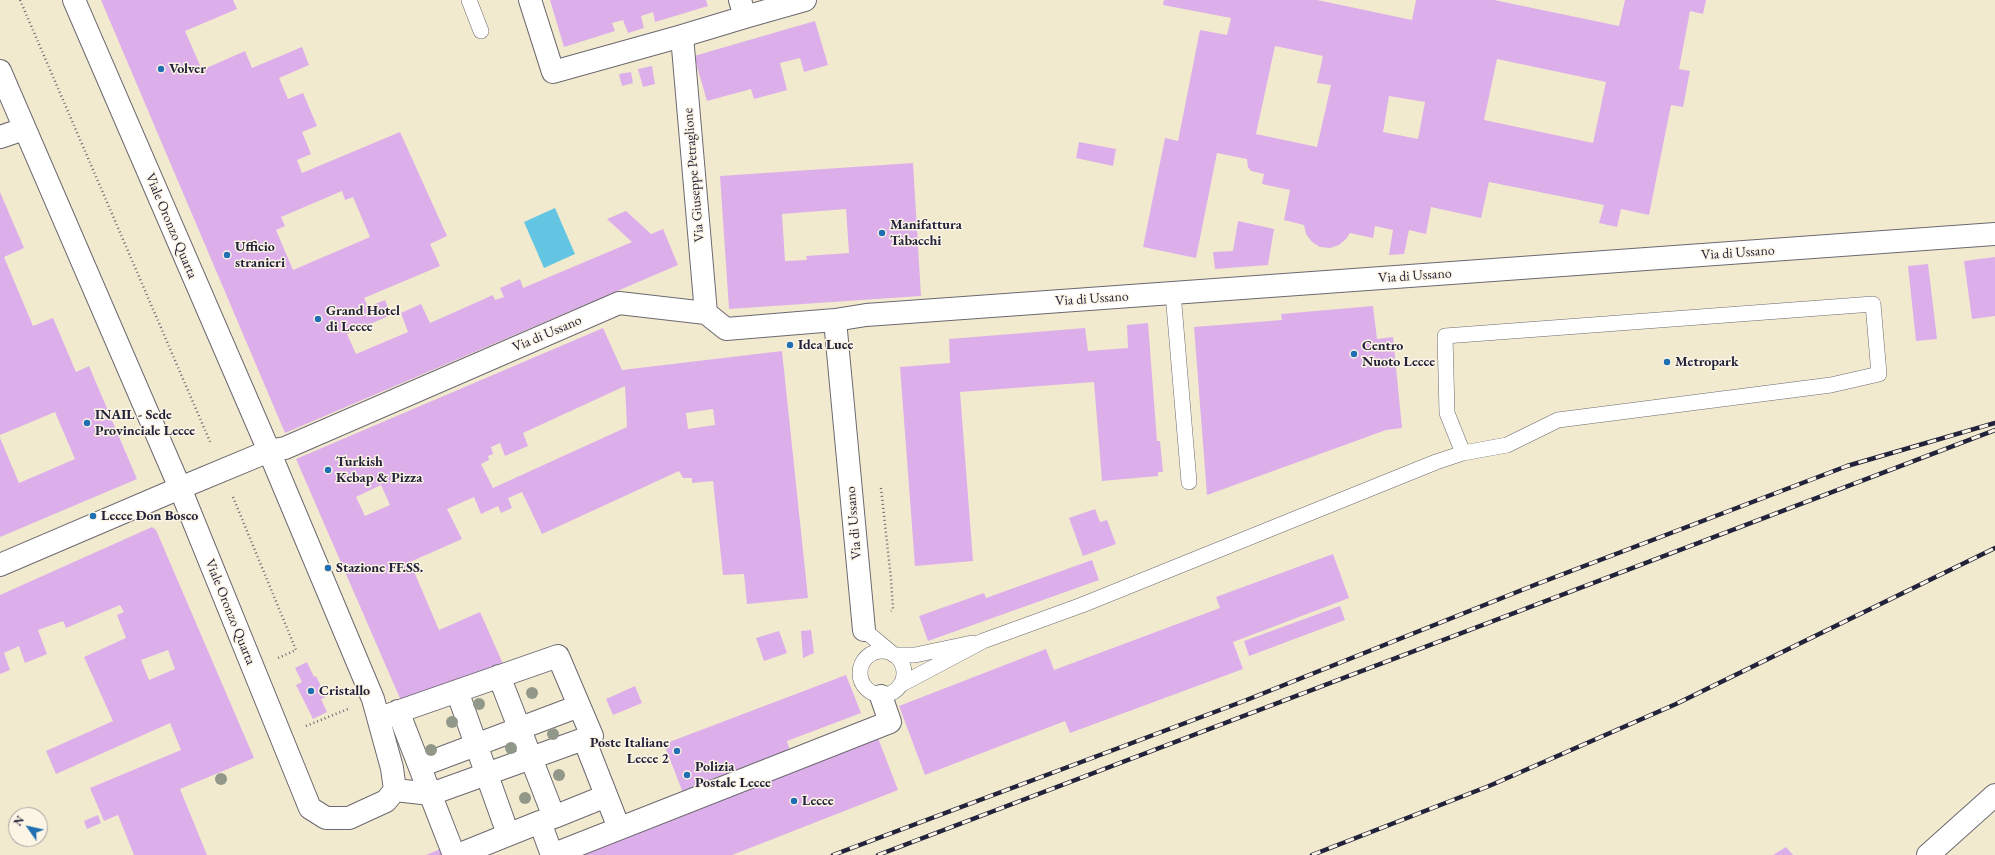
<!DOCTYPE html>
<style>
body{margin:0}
#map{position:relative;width:1995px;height:855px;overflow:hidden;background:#f2eacf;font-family:"EB Garamond",serif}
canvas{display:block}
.north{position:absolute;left:8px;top:807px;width:40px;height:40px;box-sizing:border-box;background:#fcf5e5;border:1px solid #a5a1a1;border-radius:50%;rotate:304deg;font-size:11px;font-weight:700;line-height:16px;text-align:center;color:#22223b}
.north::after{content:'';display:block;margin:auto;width:14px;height:18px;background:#1f6fb2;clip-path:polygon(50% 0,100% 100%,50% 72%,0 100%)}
</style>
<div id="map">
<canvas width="1995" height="855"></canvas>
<div class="north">N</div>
</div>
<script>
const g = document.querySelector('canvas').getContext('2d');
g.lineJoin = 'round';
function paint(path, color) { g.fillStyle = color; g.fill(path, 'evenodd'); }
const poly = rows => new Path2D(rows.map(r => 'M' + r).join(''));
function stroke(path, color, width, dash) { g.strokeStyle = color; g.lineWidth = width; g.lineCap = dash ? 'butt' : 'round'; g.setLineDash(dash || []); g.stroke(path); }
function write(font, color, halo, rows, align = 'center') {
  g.font = font + ' "EB Garamond",serif'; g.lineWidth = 3; g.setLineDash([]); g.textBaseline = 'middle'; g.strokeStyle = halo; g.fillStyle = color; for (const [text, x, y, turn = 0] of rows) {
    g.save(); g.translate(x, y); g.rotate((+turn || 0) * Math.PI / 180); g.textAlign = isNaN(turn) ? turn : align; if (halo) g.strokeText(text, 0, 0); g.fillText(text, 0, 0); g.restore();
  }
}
const water = poly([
 [555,208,575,254,544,268,524,222]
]);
const building = poly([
 [101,0,233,0,237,9,185,31,202,70,245,51,252,68,302,47,309,65,279,78,288,99,303,93,317,126,302,132,311,154,297,160,302,173,400,132,447,236,430,244,440,266,364,298,368,307,385,300,391,315,347,334,356,354,408,332,401,313,421,304,430,323,493,295,495,300,504,297,500,288,520,279,523,288,632,242,607,219,626,211,651,234,663,229,678,265,285,433],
 [342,191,345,200,353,197,370,237,293,270,276,230,285,226,281,217],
 [550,0,706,0,708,6,655,22,653,12,641,16,644,28,628,33,623,20,612,23,615,31,564,47],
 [1164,0,1317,0,1412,20,1416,0,1494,0,1619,26,1625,0,1706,0,1703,14,1690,11,1679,69,1690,71,1683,107,1671,105,1649,215,1621,209,1617,227,1599,223,1604,205,1489,182,1481,218,1431,207,1426,234,1409,230,1404,254,1389,255,1393,230,1375,226,1373,238,1350,233,1346,239,1339,245,1330,248,1320,247,1312,242,1306,234,1304,225,1284,220,1290,190,1262,184,1264,174,1251,171,1248,167,1247,159,1217,153,1196,258,1143,247,1165,138,1178,141,1200,30,1227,35,1231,18,1163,5],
 [1275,46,1323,56,1317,83,1331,85,1317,147,1256,134],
 [1497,59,1606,82,1593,143,1484,120],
 [1389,96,1425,102,1418,139,1383,132],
 [815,21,828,65,804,72,800,58,780,63,787,90,754,99,751,89,707,101,694,56],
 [652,66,655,84,643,87,638,69],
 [631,72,633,83,622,86,619,74],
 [1079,142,1116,149,1113,166,1076,158],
 [913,163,921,296,729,309,720,176],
 [846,209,849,253,806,256,807,260,785,261,782,214],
 [0,192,24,248,4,257,33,326,53,318,76,372,89,366,137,479,0,537,0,438,19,483,75,459,55,412,0,435],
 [1238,221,1274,229,1268,265,1215,269,1213,252,1233,251],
 [1995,257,1995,316,1972,319,1964,261],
 [1928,264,1937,339,1916,341,1908,266],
 [1373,306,1377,339,1393,337,1402,428,1386,430,1207,495,1194,327,1282,320,1281,314],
 [1148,323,1157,441,1160,441,1163,472,1158,472,1158,476,1102,481,1094,382,960,392,973,561,915,566,900,367,950,363,949,339,1085,328,1088,351,1128,348,1127,325],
 [603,328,622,370,782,351,808,598,747,604,744,574,723,575,713,481,692,483,692,478,683,478,679,471,542,534,522,492,508,498,512,508,501,513,498,506,481,514,474,497,447,509,462,539,410,562,439,630,480,612,504,666,402,703,296,459],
 [625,386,627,427,493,488,481,464,489,460,488,456,493,454,491,447,500,443,505,456,528,446,523,433],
 [713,409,715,425,688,429,686,413],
 [381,485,390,505,365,516,356,497],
 [1095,509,1100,522,1107,520,1116,544,1083,556,1069,518],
 [152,527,156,530,254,758,180,789,207,855,134,855,118,815,104,821,90,788,181,750,170,723,56,774,46,751,113,721,84,657,126,638,117,615,124,612,120,605,66,628,63,621,38,630,47,654,25,663,19,646,4,653,10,670,0,674,0,595],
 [168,650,175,669,149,680,141,660],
 [1333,554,1349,598,1233,642,1243,669,1070,733,1065,721,925,775,899,706,1046,649,1054,670,1220,608,1216,597],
 [1092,560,1099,580,928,641,919,616,984,593,986,598],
 [1340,606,1345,620,1249,656,1244,641],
 [811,630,814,653,803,658,801,631],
 [779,631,787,653,764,661,756,638],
 [307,662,314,677,316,676,326,697,321,699,327,712,313,719,296,685,302,682,295,668],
 [846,675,861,713,787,741,790,751,683,793,664,744],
 [635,686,642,703,613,715,606,699],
 [878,738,898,790,732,855,580,855],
 [98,815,101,823,87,829,84,821],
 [455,843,459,855,426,855],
 [1786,847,1793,855,1773,855]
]);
const path = poly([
 [20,0,211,444],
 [881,488,891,579,893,609,891,611],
 [233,497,296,650,278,658],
 [306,726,348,709]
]);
const service = poly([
 [469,0,481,31],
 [1173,293,1189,482],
 [864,630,894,655,915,655,972,643],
 '860 673a22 22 0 1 1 44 0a22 22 0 1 1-44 0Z',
 [900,685,983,641,1082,605,1436,462,1463,453,1507,445,1558,420,1831,385,1879,374,1873,304,1445,336,1447,413,1463,453]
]);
const pedestrian = poly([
 [499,676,554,817,540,822],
 [457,691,508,834],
 [398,711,454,855],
 [380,718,558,656,592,736,431,794,395,790],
 [584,739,619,828],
 [420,766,579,706],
 [554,817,606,796],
 [458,855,540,822,552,855],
 [552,855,890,722,881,696]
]);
const minor = poly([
 [530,0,553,72,682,36],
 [745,17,805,0],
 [0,71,180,488,310,808,326,818,349,818,386,801,395,790,392,768,373,699,269,451,74,0],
 [0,137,24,129],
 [706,313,682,36,745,17,740,0],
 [835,320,864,630],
 [0,565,180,488,269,451,285,448,619,303,706,313,726,329,835,320,866,315,1995,234],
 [1928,855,1995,795]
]);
const rail = poly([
 [833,855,1244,701,1537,584,1847,466,1995,423],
 [878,855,1995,430],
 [1312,855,1489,786,1676,704,1995,548]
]);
const trees = [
 [532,693],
 [479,704],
 [452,722],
 [553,734],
 [511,748],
 [431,750],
 [559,775],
 [221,779],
 [525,798]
];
const markers = [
 [161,69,4,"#1f6fb2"],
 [882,233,4,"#1f6fb2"],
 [227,255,4,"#1f6fb2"],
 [318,319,4,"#1f6fb2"],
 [790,345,4,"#1f6fb2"],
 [1354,354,4,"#1f6fb2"],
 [1667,362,4,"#1f6fb2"],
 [87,423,4,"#1f6fb2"],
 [328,470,4,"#1f6fb2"],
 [93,516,4,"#1f6fb2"],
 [328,568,4,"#1f6fb2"],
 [311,691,4,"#1f6fb2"],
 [677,751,4,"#1f6fb2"],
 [687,775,4,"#1f6fb2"],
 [794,801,4,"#1f6fb2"]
];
const poiNames = [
 ["Volver",169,69],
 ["Manifattura",890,225],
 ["Tabacchi",890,241],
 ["Ufficio",235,247],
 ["stranieri",235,263],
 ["Grand Hotel",326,311],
 ["di Lecce",326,327],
 ["Idea Luce",798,345],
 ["Centro",1362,346],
 ["Nuoto Lecce",1362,362],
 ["Metropark",1675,362],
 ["INAIL - Sede",95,415],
 ["Provinciale Lecce",95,431],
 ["Turkish",336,462],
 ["Kebap & Pizza",336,478],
 ["Lecce Don Bosco",101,516],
 ["Stazione FF.SS.",336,568],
 ["Cristallo",319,691],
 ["Poste Italiane",669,743,"right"],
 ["Lecce 2",669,759,"right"],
 ["Polizia",695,767],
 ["Postale Lecce",695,783],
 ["Lecce",802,801]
];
const streetNames = [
 ["Via Giuseppe Petraglione",694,175,-95],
 ["Viale Oronzo Quarta",171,226,67],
 ["Via di Ussano",1738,253,-4],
 ["Via di Ussano",1415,276,-4],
 ["Via di Ussano",1092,299,-4],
 ["Via di Ussano",547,334,-23],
 ["Via di Ussano",854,523,-95],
 ["Viale Oronzo Quarta",230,612,68]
];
paint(water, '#64c5e2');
paint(building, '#ddafea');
stroke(service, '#6b686f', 16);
stroke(pedestrian, '#6b686f', 24);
stroke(minor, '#6b686f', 24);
stroke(path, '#6b686f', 2.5, [1, 3]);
stroke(service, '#fff', 15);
stroke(pedestrian, '#fff', 22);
stroke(minor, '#fff', 22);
stroke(rail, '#22223b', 4.5);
stroke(rail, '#fcf5e5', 3, [9]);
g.fillStyle = '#929889';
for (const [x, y] of trees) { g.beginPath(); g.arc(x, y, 6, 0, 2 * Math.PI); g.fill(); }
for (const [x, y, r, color] of markers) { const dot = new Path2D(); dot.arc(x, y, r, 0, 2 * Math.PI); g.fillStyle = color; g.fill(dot); stroke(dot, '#fcf5e5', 1.5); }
write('bold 14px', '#22223b', '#fcf5e5', poiNames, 'left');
write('14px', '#22223b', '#fcf5e5', streetNames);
</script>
